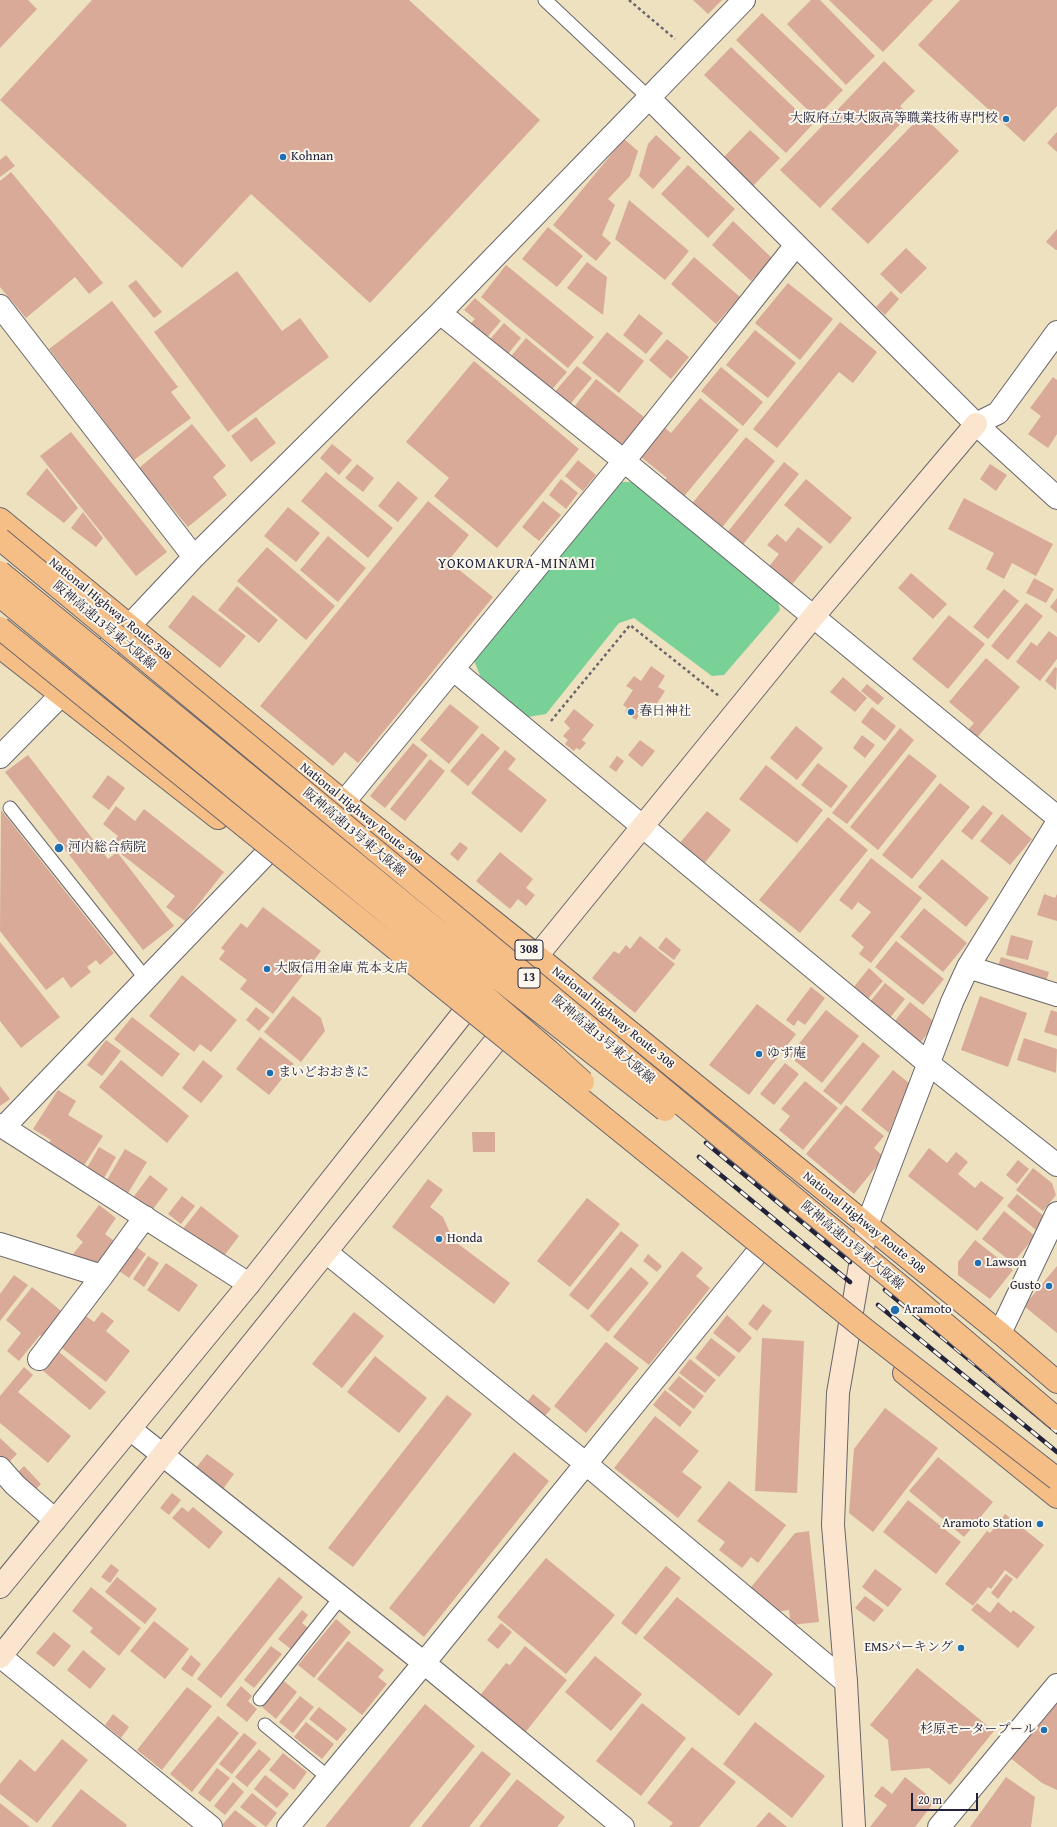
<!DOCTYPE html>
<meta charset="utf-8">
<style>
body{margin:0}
#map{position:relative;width:1057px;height:1827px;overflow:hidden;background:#ede1c0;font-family:"Gentium Book Plus",serif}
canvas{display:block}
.scale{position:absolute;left:911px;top:1793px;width:67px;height:18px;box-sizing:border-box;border:2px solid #22223b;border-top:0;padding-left:5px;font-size:12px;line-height:14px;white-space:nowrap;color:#22223b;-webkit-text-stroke:3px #fbf7ec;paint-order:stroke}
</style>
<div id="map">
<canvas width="1057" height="1827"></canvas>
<div class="scale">20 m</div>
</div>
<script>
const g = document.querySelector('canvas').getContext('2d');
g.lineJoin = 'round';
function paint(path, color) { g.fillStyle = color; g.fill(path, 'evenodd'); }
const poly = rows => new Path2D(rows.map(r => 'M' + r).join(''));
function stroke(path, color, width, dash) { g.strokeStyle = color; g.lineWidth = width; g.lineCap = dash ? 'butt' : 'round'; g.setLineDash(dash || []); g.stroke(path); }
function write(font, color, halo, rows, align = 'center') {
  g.font = font + ' "Gentium Book Plus","Noto Serif JP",serif'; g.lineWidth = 4; g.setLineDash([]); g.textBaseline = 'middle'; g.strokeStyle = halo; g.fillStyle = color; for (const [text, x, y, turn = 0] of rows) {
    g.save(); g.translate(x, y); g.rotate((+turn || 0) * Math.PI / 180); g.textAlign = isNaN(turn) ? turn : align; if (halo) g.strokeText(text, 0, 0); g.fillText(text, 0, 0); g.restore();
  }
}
const green = poly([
 [619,482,632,482,778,602,780,610,724,675,712,676,634,618,619,623,546,714,528,717,482,680,473,658]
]);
const building = poly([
 [0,0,28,0,37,9,0,48],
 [92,0,409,0,540,120,370,303,251,194,182,268,0,100],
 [693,0,722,0,708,14],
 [811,0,820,0,875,56,846,85,787,24],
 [829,0,933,0,883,52],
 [960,0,1057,0,1057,106,1024,142,918,45],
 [762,13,843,90,816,118,736,40],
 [731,47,812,125,786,153,704,75],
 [884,61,915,91,900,106,909,115,820,208,780,170],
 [922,115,959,151,868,244,831,209],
 [750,130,780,158,753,186,723,158],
 [1057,132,1057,152,1047,143],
 [656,135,681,158,653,189,639,176,648,144],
 [624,139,638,151,630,176,608,199,615,205,602,235,611,243,596,261,553,225],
 [6,155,15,166,0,177,0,160],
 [688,165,735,209,708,238,661,194],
 [11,172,103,283,89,294,75,277,26,318,0,287,0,181],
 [629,200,689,251,665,280,615,239],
 [733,221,772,258,751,281,712,245],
 [548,227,583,256,557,287,522,259],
 [1057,229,1057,250,1056,250,1046,242],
 [906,248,927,268,901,294,880,274],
 [694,257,740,297,716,324,671,284],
 [587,262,607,277,603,315,567,288],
 [506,265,594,337,568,368,481,297],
 [237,271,282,331,300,318,329,357,228,432,154,332],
 [136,280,162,312,154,318,128,286],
 [788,283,833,319,800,360,755,323],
 [891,291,899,299,885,315,876,307],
 [475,298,501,321,483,342,466,328,475,319,464,310],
 [112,301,178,387,171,392,191,418,134,460,49,349],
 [639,314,663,333,646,354,623,335],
 [840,322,877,352,853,383,839,372,777,448,753,429],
 [504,323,521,338,504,359,486,344],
 [755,330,796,363,768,398,726,365],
 [607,332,644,361,619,393,582,363],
 [526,338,567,372,549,393,508,360],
 [667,339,689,357,671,379,649,360],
 [474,361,579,449,497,548,434,496,449,478,406,442],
 [577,366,592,378,567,408,552,395],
 [721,367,763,402,743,426,701,391],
 [1053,377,1057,380,1057,434,1048,448,1028,434,1041,416,1030,408],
 [596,379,644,417,619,450,570,412],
 [700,398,739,430,681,500,662,484,667,478,641,457,665,428,671,433],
 [256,417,276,443,251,462,231,436],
 [192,424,226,466,213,477,227,495,188,527,139,468],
 [71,432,167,552,136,576,40,456],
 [746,437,775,461,720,530,690,506],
 [332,444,352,460,339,475,320,458],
 [578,460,596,475,583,491,565,476],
 [784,462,799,474,741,547,726,534],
 [357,464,374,478,363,492,345,478],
 [990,464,1007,475,996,491,980,479],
 [47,468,78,508,64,523,26,494],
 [326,472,393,528,368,558,301,501],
 [561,479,578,493,566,509,549,495],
 [806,479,852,518,830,544,784,505],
 [398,481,418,498,398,522,378,506],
 [964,498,1053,544,1036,576,1012,563,1004,579,986,569,994,553,948,529],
 [428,501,469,535,448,561,493,597,358,763,345,752,333,766,260,706],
 [543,501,561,515,539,541,522,527],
 [288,507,320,533,296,562,264,536],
 [83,512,103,538,96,547,71,528],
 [798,527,823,547,789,588,767,569,779,554,767,545,777,534,786,542],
 [328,536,366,568,338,602,300,570],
 [267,547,335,606,306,640,237,581],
 [911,573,947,604,933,619,898,588],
 [1034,578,1054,589,1046,603,1026,593],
 [237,586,278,620,259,643,218,610],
 [1004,589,1019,601,988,639,973,627],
 [193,595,246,636,220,668,168,627],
 [1057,598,1057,613,1050,607],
 [1026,603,1043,616,1008,660,991,646],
 [949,615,985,644,948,689,912,659],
 [1049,631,1057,637,1057,659,1040,681,1016,662,1031,642,1037,646],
 [986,658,1020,687,975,740,966,732,974,723,949,702],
 [651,666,665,676,658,687,665,691,656,705,651,702,644,713,641,711,636,720,625,712,627,708,623,705,633,690,626,686,634,676,641,681],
 [1055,667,1057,668,1056,690,1045,681],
 [843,677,867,698,855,712,830,692],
 [867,684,884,698,878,705,861,691],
 [450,704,479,727,449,764,420,740],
 [872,707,896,726,885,741,861,722],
 [574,709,594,725,582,740,586,743,580,750,576,748,574,751,565,744,568,740,563,736,570,728,564,722],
 [796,726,823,748,797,780,770,758],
 [900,728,914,740,847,824,832,813],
 [482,733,500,748,468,786,450,771],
 [862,735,875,745,865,758,853,748],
 [640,740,655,751,642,767,628,755],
 [413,743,428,755,385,808,370,796],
 [505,750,516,759,508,769,547,800,521,833,471,793],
 [909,754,937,776,878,850,850,827],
 [28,755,108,859,117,852,174,926,143,950,5,772],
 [617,756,624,761,616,772,609,767],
 [430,759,445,771,405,821,390,809],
 [818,763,848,786,831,808,801,785],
 [766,765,823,810,797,843,739,799],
 [108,775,125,788,109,810,92,797],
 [940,783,970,807,912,879,882,855],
 [983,805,993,813,972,840,961,831],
 [116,806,135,821,144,809,224,872,185,921,166,907,175,896,111,846,118,836,103,824],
 [1,810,114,953,100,965,96,960,87,967,91,972,71,988,63,977,46,990,0,931],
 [707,811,731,830,703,865,678,845],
 [1002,814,1032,839,1010,865,980,841],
 [828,817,868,850,800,933,759,900],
 [460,842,468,848,458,861,450,854],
 [500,852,533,879,526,888,535,895,526,906,518,899,510,909,476,881],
 [871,858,922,898,871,963,859,954,864,947,851,936,871,912,858,902,852,910,839,900],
 [942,859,989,898,966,927,918,887],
 [1057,894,1057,921,1037,915,1044,894,1055,898],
 [263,907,321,951,273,1014,240,989,247,980,219,959,225,951,221,948,241,923,247,928],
 [924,908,967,943,943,972,900,937],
 [1011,935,1033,941,1028,960,1006,955],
 [640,936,675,964,635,1013,592,978,614,951,619,954,626,945,630,949],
 [666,937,681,950,674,960,658,948],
 [896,941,944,979,923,1005,875,967],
 [0,942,60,1017,21,1048,0,1021],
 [1001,957,1049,972,1044,988,996,972],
 [869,968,883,981,867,1000,853,988],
 [182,975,237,1020,211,1052,200,1044,194,1052,149,1016],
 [885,983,905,999,889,1019,869,1003],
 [811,987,825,998,805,1025,798,1020,794,1026,786,1020],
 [293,996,321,1018,325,1031,301,1062,264,1032],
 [980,996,1027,1013,1008,1067,961,1050],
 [910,1002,936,1023,920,1043,894,1022],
 [757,1004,796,1034,749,1095,709,1065],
 [256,1007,270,1018,259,1031,246,1020],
 [826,1010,859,1036,822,1083,789,1056],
 [1051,1010,1057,1012,1057,1036,1044,1032],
 [132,1017,180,1054,162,1077,114,1039],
 [260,1037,294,1064,269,1095,236,1069],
 [1024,1038,1057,1049,1056,1073,1017,1060],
 [106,1040,121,1051,102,1076,87,1065],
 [863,1042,880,1056,841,1105,823,1091],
 [121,1060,189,1116,167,1143,99,1087],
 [203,1060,223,1076,201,1103,182,1088],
 [785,1063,799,1074,774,1105,760,1094],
 [893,1070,909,1083,889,1133,861,1110],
 [805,1081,838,1108,803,1150,779,1130,790,1116,781,1109],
 [0,1086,10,1099,0,1106],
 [58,1090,76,1101,68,1115,103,1136,83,1167,48,1145,51,1140,33,1129],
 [846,1105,884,1136,874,1148,884,1157,854,1194,806,1154],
 [472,1132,495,1132,495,1152,473,1152],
 [99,1147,116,1157,104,1178,87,1168],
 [929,1148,947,1163,956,1152,968,1162,958,1174,975,1188,981,1181,1004,1198,977,1231,908,1176],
 [125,1149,147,1162,125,1198,104,1185],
 [1018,1160,1029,1169,1017,1184,1006,1175],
 [1033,1168,1052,1183,1056,1195,1043,1211,1016,1190],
 [150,1175,168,1189,150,1213,132,1199],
 [428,1179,443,1190,430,1207,443,1217,453,1240,510,1283,494,1304,392,1227],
 [1017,1194,1046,1218,1036,1230,1007,1206],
 [182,1196,195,1206,181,1224,168,1214],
 [587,1198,620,1224,570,1287,537,1261],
 [99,1205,116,1218,105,1234,118,1244,99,1270,68,1260,83,1242,76,1236],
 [201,1206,239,1236,221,1260,182,1230],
 [1004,1211,1035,1236,1013,1263,982,1239],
 [621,1231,639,1245,588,1310,569,1295],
 [975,1240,1013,1270,990,1299,958,1275,958,1262],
 [135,1246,146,1254,129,1278,119,1271],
 [682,1251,703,1268,696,1276,710,1288,649,1365,613,1337],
 [648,1254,662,1266,657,1272,643,1261],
 [148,1256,159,1263,144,1287,133,1279],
 [166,1263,198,1285,179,1312,147,1290],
 [1057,1266,1057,1333,1024,1306],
 [631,1267,649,1283,608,1332,590,1316],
 [14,1275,28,1285,0,1321,0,1294],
 [32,1287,66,1315,46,1340,40,1335,19,1361,7,1351,21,1333,6,1320],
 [763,1304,772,1311,757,1331,748,1324],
 [102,1312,114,1321,106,1331,130,1351,106,1382,58,1345,83,1314,94,1322],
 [354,1312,384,1336,342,1388,312,1364],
 [727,1315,752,1338,739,1353,713,1333],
 [711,1338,736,1357,719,1377,695,1358],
 [762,1338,804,1341,797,1493,755,1491],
 [606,1342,639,1368,586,1433,554,1406],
 [58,1351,106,1392,90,1410,42,1370],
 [375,1356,427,1398,399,1433,347,1392],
 [690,1359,716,1380,705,1393,679,1373],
 [24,1367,33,1375,18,1392,71,1436,48,1463,0,1423,0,1396],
 [679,1376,704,1396,694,1409,668,1389],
 [665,1390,692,1412,680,1427,653,1405],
 [533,1394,551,1409,544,1417,527,1402],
 [447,1395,472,1414,353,1567,328,1548],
 [885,1408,938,1448,873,1532,849,1513,854,1449],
 [655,1416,699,1451,682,1472,702,1487,678,1518,614,1468],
 [0,1438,17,1454,7,1464,0,1458],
 [514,1452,549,1481,424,1637,389,1608],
 [207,1454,234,1474,223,1489,196,1468],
 [938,1457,993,1502,964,1537,909,1491],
 [24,1466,41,1484,31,1494,14,1476],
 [729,1481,786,1525,758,1563,751,1557,742,1568,719,1550,725,1542,697,1521],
 [172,1493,181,1500,169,1515,160,1508],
 [908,1500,961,1542,936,1574,883,1532],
 [182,1507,188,1512,193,1507,223,1532,209,1549,172,1518],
 [1005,1514,1044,1545,1017,1579,1005,1570,991,1589,988,1587,973,1606,945,1584,987,1531,990,1533],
 [809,1531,819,1622,791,1625,789,1610,774,1612,748,1591,795,1533],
 [546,1558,615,1615,566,1674,497,1617],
 [111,1564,119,1570,110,1583,101,1577],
 [666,1566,681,1578,636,1635,621,1623],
 [875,1569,902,1589,888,1607,862,1587],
 [1006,1574,1013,1579,998,1599,991,1593],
 [117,1577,157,1609,145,1624,105,1592],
 [279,1577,303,1597,221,1698,197,1679],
 [91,1587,141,1628,119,1656,90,1632,93,1628,72,1611],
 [865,1596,884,1610,874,1622,855,1608],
 [677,1597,773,1674,739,1716,643,1638],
 [998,1602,1011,1613,1013,1610,1035,1627,1018,1648,971,1610,977,1603,990,1613],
 [302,1610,308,1615,302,1623,308,1628,291,1649,278,1639],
 [336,1619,351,1632,314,1678,298,1665],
 [154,1621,189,1649,165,1679,130,1651],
 [501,1623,512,1632,498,1649,487,1640],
 [54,1632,71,1646,54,1667,36,1653],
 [348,1641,384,1670,378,1677,387,1684,362,1715,317,1679],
 [271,1646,282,1654,254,1688,244,1680],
 [525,1646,567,1680,524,1734,478,1698,506,1663,510,1665],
 [83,1650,106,1669,90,1689,67,1670],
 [191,1655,201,1664,192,1677,181,1669],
 [595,1656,642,1694,611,1731,565,1692],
 [917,1668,994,1731,950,1785,929,1768,891,1771,888,1740,870,1725],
 [284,1681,297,1692,276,1719,262,1707],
 [241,1686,252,1696,248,1701,257,1709,247,1722,226,1705],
 [187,1687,212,1706,162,1770,137,1750],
 [300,1696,314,1707,293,1733,279,1722],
 [1054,1701,1057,1703,1057,1790,1042,1783,1009,1757],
 [642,1703,686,1738,641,1796,596,1761],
 [425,1704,475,1746,409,1827,325,1827],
 [319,1707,347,1729,337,1741,309,1719],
 [113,1714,129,1727,121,1738,105,1725],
 [218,1716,239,1733,192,1792,170,1774],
 [306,1722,334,1744,322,1759,294,1737],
 [755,1722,825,1776,792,1818,723,1764],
 [244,1733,257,1743,232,1774,219,1764],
 [62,1739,88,1760,37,1823,0,1794,0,1784,20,1759,35,1772],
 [692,1747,736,1782,699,1827,669,1827,673,1823,647,1803],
 [259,1749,271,1759,247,1787,235,1777],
 [482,1751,511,1774,469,1827,421,1827],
 [283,1753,307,1772,294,1790,269,1770],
 [217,1768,230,1778,210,1802,198,1793],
 [265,1775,289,1794,277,1808,254,1789],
 [905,1777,935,1801,915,1827,870,1827,887,1805,874,1796,882,1786,892,1794],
 [1006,1777,1035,1797,1031,1827,970,1827],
 [517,1779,565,1817,557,1827,479,1827],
 [233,1782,244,1792,225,1815,214,1806],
 [81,1789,127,1825,126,1827,51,1827],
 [252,1793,277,1813,266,1827,240,1807],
 [0,1803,30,1827,0,1827],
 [235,1810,257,1827,224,1827,222,1825],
 [769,1812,787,1827,756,1827]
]);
const path = poly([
 [629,0,675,39],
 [551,721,630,625,719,696]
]);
const lane = poly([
 [545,0,648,97],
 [10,808,146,979],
 [260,1699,341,1597],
 [265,1725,329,1778]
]);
const street = poly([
 [648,97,976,424,1057,498],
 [0,306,194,557],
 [440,313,624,461,1057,817],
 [976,424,998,413,1057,332],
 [454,670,929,1064,1057,1165],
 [0,757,130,625,194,557,440,313,744,0],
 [344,802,624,461,796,245],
 [968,967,1057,995],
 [0,1125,249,1284],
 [4,1127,265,855],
 [867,1225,952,1002,968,967,1057,823],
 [0,1244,102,1276,145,1217],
 [326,1252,585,1463,846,1682],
 [1000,1333,1057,1213],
 [39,1359,102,1276],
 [130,1429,424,1663,623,1827],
 [0,1468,15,1485,55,1520],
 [0,1656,211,1827],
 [288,1827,424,1663,757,1253],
 [939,1827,1057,1685]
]);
const secondary = poly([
 [522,968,537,956,813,617,976,424],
 [0,1587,249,1284,464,1012,483,997],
 [0,1657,498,1038,509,1017],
 [854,1827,846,1682,833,1525,838,1393,867,1225]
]);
const highway = poly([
 [0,519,344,802,537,956,1000,1333,1057,1382],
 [0,647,218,818],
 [904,1373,1057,1497]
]);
const rail = poly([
 [123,666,481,959],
 [113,677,473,972],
 [706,1143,850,1262],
 [699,1157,850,1282],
 [885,1290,1057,1432],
 [878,1305,1057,1452]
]);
const highwayBridge = poly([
 [0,539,903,1288,1057,1419],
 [0,572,438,931,665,1110],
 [0,596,428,947,549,1051,583,1082],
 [0,628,867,1331,1057,1479]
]);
const markers = [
 [1006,119,4,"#1f6fb2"],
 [283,157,4,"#1f6fb2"],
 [631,712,4,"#1f6fb2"],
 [59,848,5,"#1f6fb2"],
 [267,969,4,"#1f6fb2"],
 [759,1054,4,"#1f6fb2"],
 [270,1073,4,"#1f6fb2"],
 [439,1239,4,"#1f6fb2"],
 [978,1263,4,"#1f6fb2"],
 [1049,1286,4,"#1f6fb2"],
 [895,1310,5,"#1f6fb2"],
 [1040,1524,4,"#1f6fb2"],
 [961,1648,4,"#1f6fb2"],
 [1044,1730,4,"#1f6fb2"]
];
const shields = [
 [529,950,28],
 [529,978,22]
];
const shieldNames = [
 ["308",529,950],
 ["13",529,978]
];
const poiNames = [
 ["大阪府立東大阪高等職業技術専門校",998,119,"right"],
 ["Kohnan",291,157],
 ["春日神社",639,712],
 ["河内総合病院",68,848],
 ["大阪信用金庫 荒本支店",275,969],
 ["ゆず庵",767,1054],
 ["まいどおおきに",278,1073],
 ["Honda",447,1239],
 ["Lawson",986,1263],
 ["Gusto",1041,1286,"right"],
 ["Aramoto",904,1310],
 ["Aramoto Station",1032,1524,"right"],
 ["EMSパーキング",953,1648,"right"],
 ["杉原モータープール",1036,1730,"right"]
];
const streetNames = [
 ["National Highway Route 308",110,609,39],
 ["阪神高速13号東大阪線",104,626,40],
 ["National Highway Route 308",361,814,39],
 ["阪神高速13号東大阪線",354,833,40],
 ["National Highway Route 308",613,1018,39],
 ["阪神高速13号東大阪線",603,1040,40],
 ["National Highway Route 308",864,1223,39],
 ["阪神高速13号東大阪線",852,1246,40]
];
const neighbourhoodNames = [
 ["YOKOMAKURA-MINAMI",517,564]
];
paint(green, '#79d197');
paint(building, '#d8aa97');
stroke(lane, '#69656a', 15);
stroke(street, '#69656a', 24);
stroke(secondary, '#69656a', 24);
stroke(highway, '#69656a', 24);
stroke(path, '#69656a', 2.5, [3, 3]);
stroke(lane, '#fff', 13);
stroke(street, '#fff', 22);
stroke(secondary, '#fbe5cf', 22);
stroke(highway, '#f6be87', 22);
stroke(rail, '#22223b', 4.5);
stroke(rail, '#fbf7ec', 3, [9]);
stroke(highwayBridge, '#69656a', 24, []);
stroke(highwayBridge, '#f6be87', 22);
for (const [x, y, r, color] of markers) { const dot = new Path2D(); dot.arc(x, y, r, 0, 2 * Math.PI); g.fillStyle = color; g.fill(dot); stroke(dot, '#fbf7ec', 1.5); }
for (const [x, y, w] of shields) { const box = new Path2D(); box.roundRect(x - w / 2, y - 10, w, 20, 3); g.fillStyle = '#fbf7ec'; g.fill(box); stroke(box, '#22223b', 1); }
write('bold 12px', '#22223b', null, shieldNames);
write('13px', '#22223b', '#fbf7ec', poiNames, 'left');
write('13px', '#22223b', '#fbf7ec', streetNames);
g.letterSpacing = '1px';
write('14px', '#22223b', '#fbf7ec', neighbourhoodNames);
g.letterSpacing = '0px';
</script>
